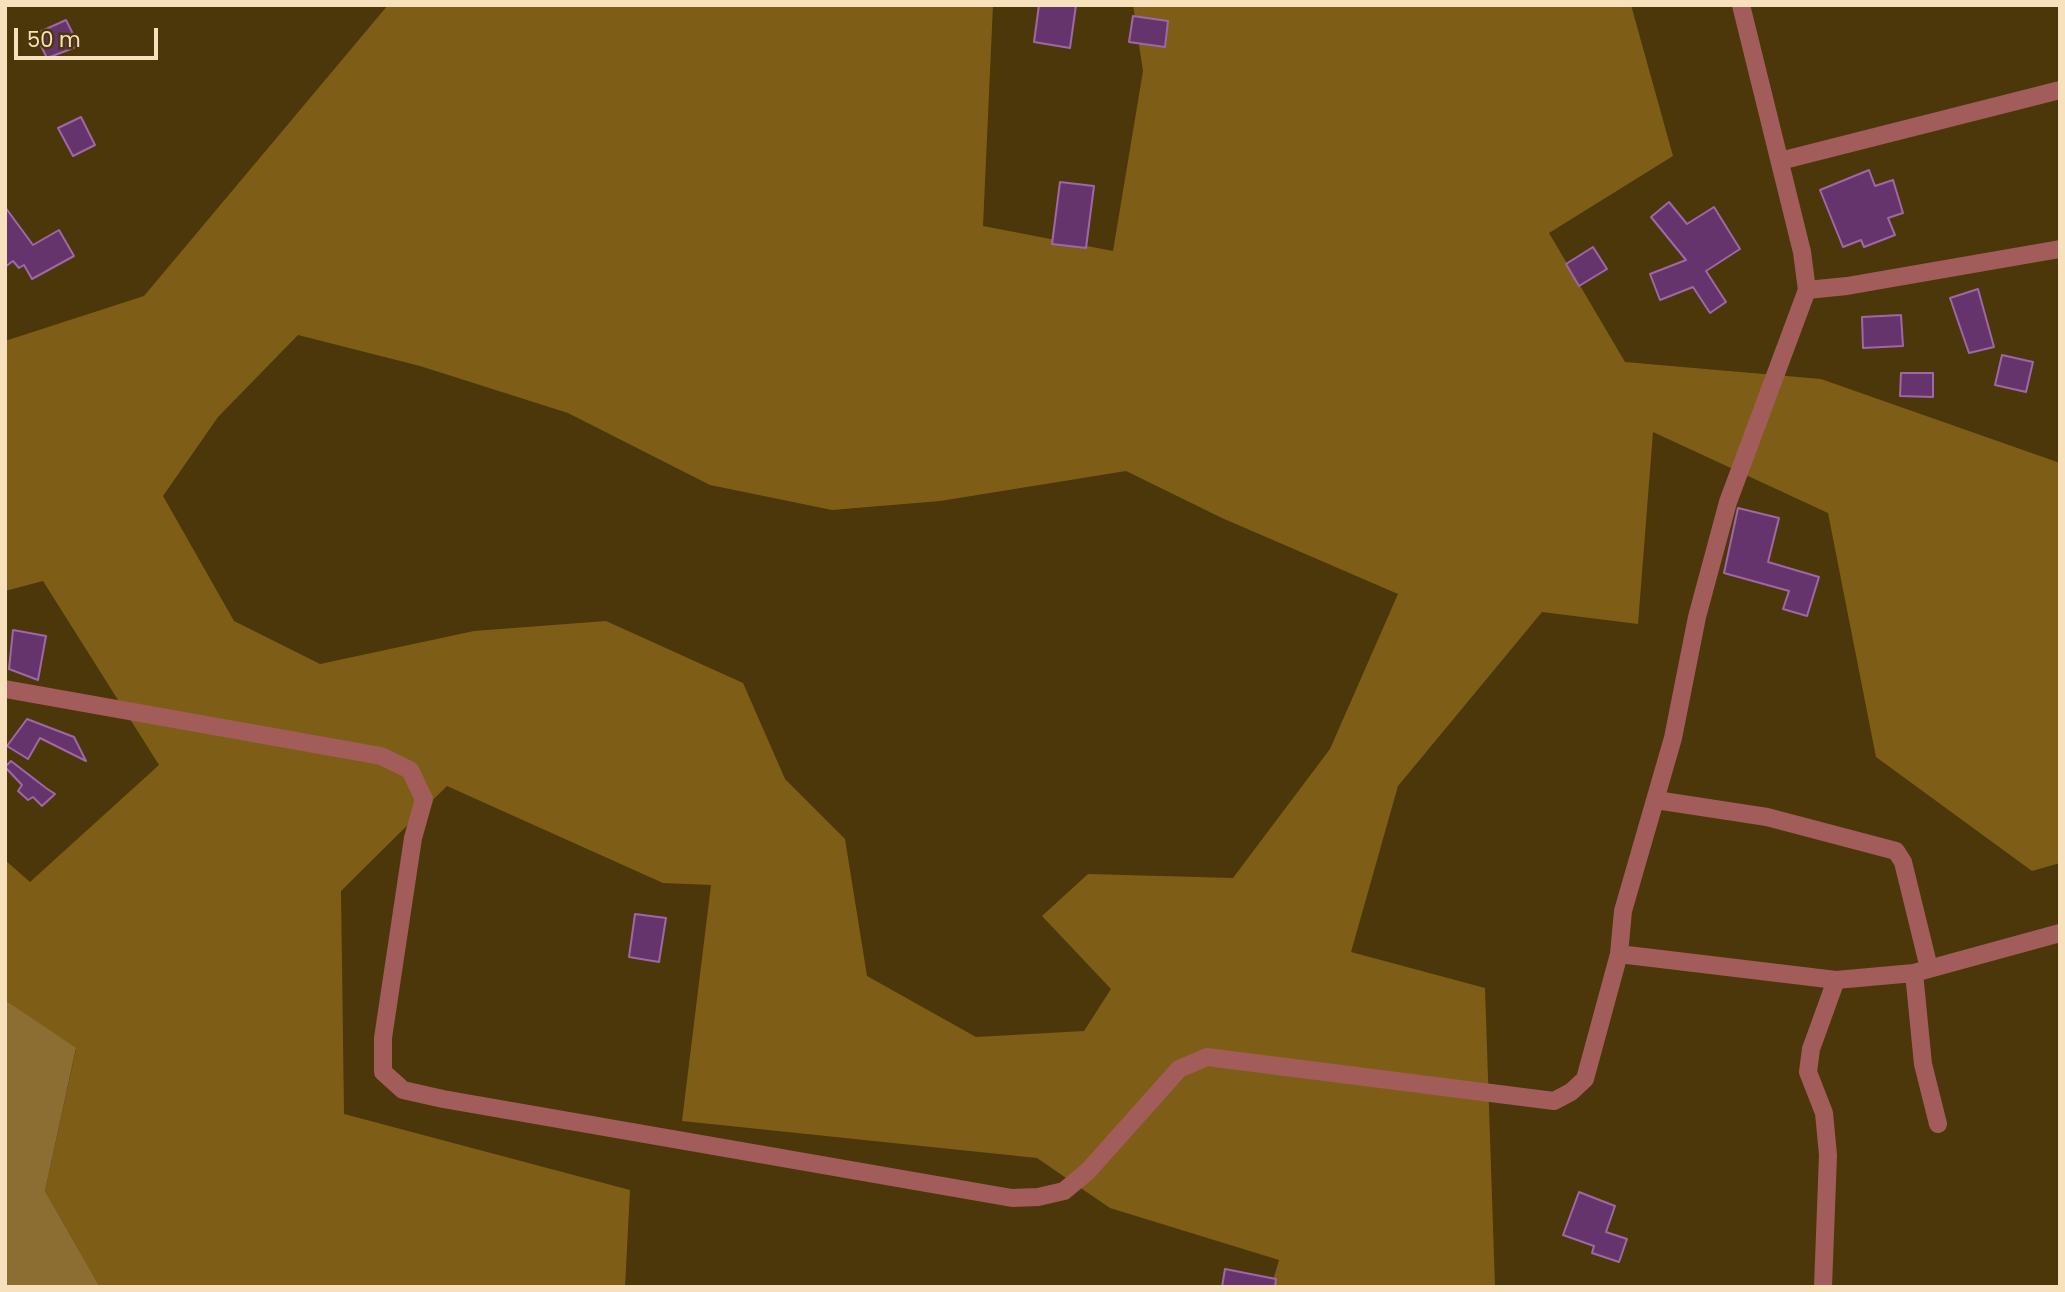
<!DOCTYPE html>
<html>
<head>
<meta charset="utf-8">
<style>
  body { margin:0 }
  #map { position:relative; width:2065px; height:1292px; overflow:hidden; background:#4c370b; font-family:Poppins,sans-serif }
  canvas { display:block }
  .frame { position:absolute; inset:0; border:7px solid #f6e1bc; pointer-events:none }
  .scale { position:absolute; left:14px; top:28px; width:144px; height:32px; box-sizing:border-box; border:4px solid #f6e1bc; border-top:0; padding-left:9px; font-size:21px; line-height:24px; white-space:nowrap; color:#f6e1bc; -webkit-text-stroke:5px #4c370b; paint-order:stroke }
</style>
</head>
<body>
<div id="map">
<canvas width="2065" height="1292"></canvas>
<div class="frame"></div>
<div class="scale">50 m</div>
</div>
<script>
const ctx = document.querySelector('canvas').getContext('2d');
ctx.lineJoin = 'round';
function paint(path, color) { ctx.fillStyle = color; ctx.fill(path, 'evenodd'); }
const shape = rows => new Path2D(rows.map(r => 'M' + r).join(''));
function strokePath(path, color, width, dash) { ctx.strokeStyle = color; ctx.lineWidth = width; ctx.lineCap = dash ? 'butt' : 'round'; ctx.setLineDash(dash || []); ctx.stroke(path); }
paint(shape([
  [388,5,993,5,983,226,1113,251,1143,71,1133,5,1631,5,1673,156,1549,233,1625,362,1821,379,2060,463,2060,863,2032,871,1876,757,1828,513,1653,432,1638,624,1542,612,1398,786,1351,952,1485,988,1495,1287,1271,1287,1279,1260,1110,1208,1037,1158,682,1121,711,885,663,883,447,786,341,891,344,1114,630,1190,625,1287,100,1287,45,1191,76,1049,5,1000,5,860,30,882,159,765,43,581,5,591,5,341,144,296],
  [298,335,420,366,568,413,710,485,832,510,940,501,1126,471,1222,518,1398,594,1330,749,1233,878,1088,874,1042,916,1111,989,1084,1031,976,1037,867,976,845,839,785,779,743,683,606,621,474,631,320,664,234,621,163,496,218,417]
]), '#7e5e16');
paint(shape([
  [5,1000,76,1048,45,1191,100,1287,5,1287]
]), '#8c6e32');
const building = shape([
  [1039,5,1076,5,1070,48,1034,42,1039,5],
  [1133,16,1168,21,1165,47,1129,42,1133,16],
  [66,20,79,46,47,58,35,34,66,20],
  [81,117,95,145,73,156,58,128,81,117],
  [1869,170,1875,186,1893,180,1903,213,1888,218,1895,235,1864,247,1861,240,1843,247,1820,190,1869,170],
  [1060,182,1094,186,1086,248,1052,244,1060,182],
  [1669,202,1687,224,1714,207,1740,249,1706,271,1726,302,1710,313,1693,287,1660,300,1650,274,1686,260,1651,217,1669,202],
  [5,207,33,245,59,230,74,256,32,279,24,265,19,268,13,261,5,267,5,207],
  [1593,247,1607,269,1579,286,1566,264,1593,247],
  [1978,289,1994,347,1969,353,1950,298,1978,289],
  [1901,315,1903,346,1863,348,1862,317,1901,315],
  [2002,355,2033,362,2026,392,1995,385,2002,355],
  [1901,373,1933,373,1933,397,1900,396,1901,373],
  [1738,508,1779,518,1768,562,1819,577,1807,616,1783,609,1789,591,1724,573,1738,508],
  [13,630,46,636,38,680,9,669,13,630],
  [27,719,74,737,86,761,40,738,28,759,7,746,27,719],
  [11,761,46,788,55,794,42,806,33,797,28,800,18,791,22,785,5,767,11,761],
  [635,914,666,918,659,962,629,957,635,914],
  [1579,1192,1615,1206,1606,1232,1627,1239,1619,1262,1592,1253,1594,1246,1563,1235,1579,1192],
  [1225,1269,1276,1279,1275,1287,1222,1287,1225,1269]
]);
paint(building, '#66346d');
strokePath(building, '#9d68a4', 2);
strokePath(shape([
  [1780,161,2060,90],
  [1807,290,1847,286,2060,249],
  [5,689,381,756,410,770,424,799,413,838,383,1038,383,1072,403,1090,443,1099,1012,1198,1038,1197,1064,1191,1088,1171,1179,1069,1207,1057,1554,1101,1571,1092,1585,1079,1619,954,1623,911,1673,738,1697,617,1728,502,1807,290,1802,252,1741,5],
  [1656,800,1767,817,1896,851,1903,862,1929,968],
  [1619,954,1836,980,1914,973,2060,933],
  [1914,973,1923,1064,1938,1124],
  [1823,1287,1828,1155,1824,1113,1808,1072,1811,1049,1836,980]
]), '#a25c5a', 18);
</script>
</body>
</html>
